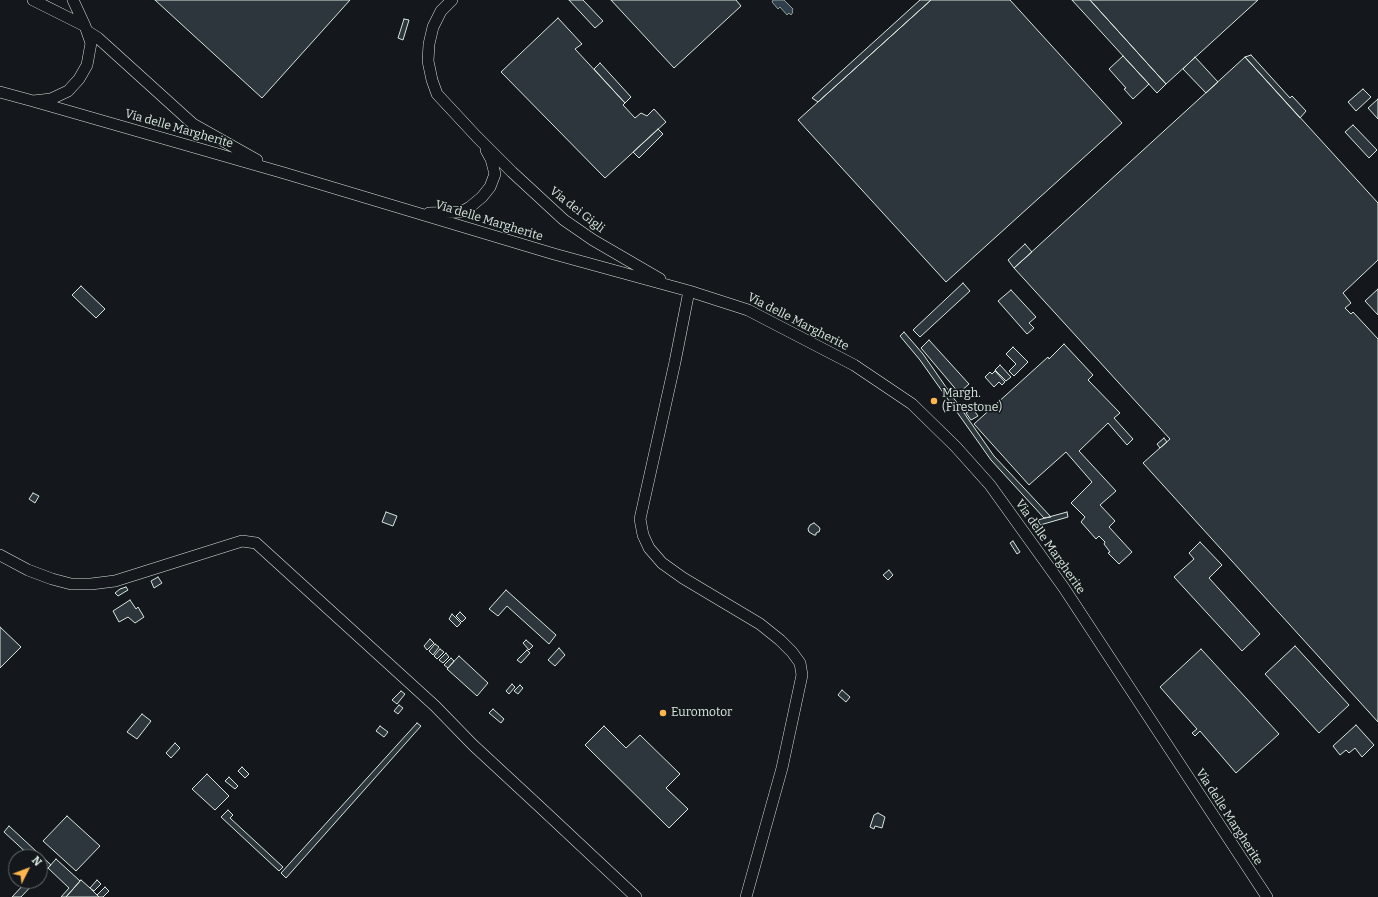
<!DOCTYPE html>
<html>
<head>
<meta charset="utf-8">
<style>
  body { margin:0 }
  #map { position:relative; width:1378px; height:897px; overflow:hidden; background:#14181c; font-family:Bitter,serif }
  canvas { display:block }
  .north { position:absolute; left:8px; top:849px; width:40px; height:40px; box-sizing:border-box; background:#14181c; border:1px solid #626a69; border-radius:50%; rotate:48deg; font-size:11px; font-weight:700; line-height:16px; text-align:center; color:#d8e6dc }
  .north::after { content:''; display:block; margin:auto; width:14px; height:18px; background:#ffb74d; clip-path:polygon(50% 0,100% 100%,50% 72%,0 100%) }
</style>
</head>
<body>
<div id="map">
<canvas width="1378" height="897"></canvas>
<div class="north">N</div>
</div>
<script>
const ctx = document.querySelector('canvas').getContext('2d');
ctx.lineJoin = 'round';
function paint(path, color) { ctx.fillStyle = color; ctx.fill(path, 'evenodd'); }
const shape = rows => new Path2D(rows.map(r => 'M' + r).join(''));
function strokePath(path, color, width, dash) { ctx.strokeStyle = color; ctx.lineWidth = width; ctx.lineCap = dash ? 'butt' : 'round'; ctx.setLineDash(dash || []); ctx.stroke(path); }
function drawText(font, color, halo, rows, align = 'center') {
  ctx.font = font + ' Bitter,serif'; ctx.lineWidth = 3; ctx.setLineDash([]); ctx.textBaseline = 'middle'; ctx.strokeStyle = halo; ctx.fillStyle = color; for (const [text, x, y, turn = 0] of rows) {
    ctx.save(); ctx.translate(x, y); ctx.rotate((+turn || 0) * Math.PI / 180); ctx.textAlign = isNaN(turn) ? turn : align; if (halo) ctx.strokeText(text, 0, 0); ctx.fillText(text, 0, 0); ctx.restore();
  }
}
const water = shape([
  [773,0,784,0,793,9,792,11,793,12,791,15,789,13,787,15,780,7,778,9,772,2,773,0]
]);
paint(water, '#2f3f4d');
strokePath(water, '#939e99', 1);
const building = shape([
  [155,0,350,0,262,98,155,0],
  [569,0,583,0,603,21,595,28,569,0],
  [611,0,736,0,741,6,674,68,611,0],
  [920,0,931,0,818,102,812,98,920,0],
  [931,0,1010,0,1122,123,946,282,798,120,931,0],
  [1072,0,1090,0,1166,84,1157,93,1072,0],
  [1090,0,1258,0,1166,84,1090,0],
  [558,18,582,44,575,49,625,103,623,105,635,118,641,113,647,116,654,109,666,122,605,178,501,72,558,18],
  [404,19,409,20,403,40,398,38,404,19],
  [1251,55,1290,98,1292,96,1306,111,1300,118,1245,57,1251,55],
  [1123,56,1149,84,1133,99,1124,89,1126,88,1109,69,1123,56],
  [1195,57,1218,82,1206,93,1183,69,1195,57],
  [1245,57,1378,203,1378,260,1343,293,1351,303,1345,308,1351,314,1353,312,1378,339,1378,722,1143,463,1170,439,1014,268,1245,57],
  [600,63,631,97,625,103,594,69,600,63],
  [1363,89,1371,97,1356,111,1348,102,1363,89],
  [1378,99,1378,119,1368,108,1378,99],
  [1353,125,1377,150,1369,158,1345,132,1353,125],
  [658,129,663,134,639,158,633,152,658,129],
  [1025,244,1032,252,1014,268,1008,260,1025,244],
  [963,283,970,291,920,337,913,330,963,283],
  [81,286,105,309,96,318,72,295,81,286],
  [1378,289,1378,315,1365,301,1378,289],
  [1011,290,1036,317,1029,323,1034,328,1027,334,998,301,1011,290],
  [904,332,923,354,994,456,1051,517,1044,518,991,460,920,360,900,336,904,332],
  [929,340,969,384,959,393,921,348,929,340],
  [1064,344,1093,375,1088,380,1120,413,1114,418,1133,439,1127,445,1108,423,1079,451,1116,491,1100,505,1115,521,1109,527,1132,552,1119,564,1108,553,1110,552,1104,544,1105,542,1099,536,1096,539,1081,522,1085,517,1071,503,1092,482,1066,452,1029,485,974,424,1048,357,1049,359,1064,344],
  [1013,347,1028,362,1014,376,1009,371,1016,364,1006,354,1013,347],
  [1000,365,1011,377,1006,381,995,370,1000,365],
  [995,371,1005,382,1002,385,999,382,994,387,985,377,990,372,992,374,995,371],
  [973,409,978,416,971,420,966,413,973,409],
  [1164,438,1167,442,1160,448,1157,444,1164,438],
  [33,493,39,496,35,503,29,499,33,493],
  [386,512,397,516,393,526,382,522,386,512],
  [1067,512,1068,517,1040,525,1038,520,1067,512],
  [814,523,819,527,820,529,819,532,818,532,816,533,816,535,814,535,809,532,808,529,810,525,814,523],
  [1013,541,1020,552,1017,554,1010,543,1013,541],
  [1200,542,1222,565,1209,578,1260,634,1242,651,1174,577,1194,559,1189,553,1200,542],
  [889,570,893,575,888,580,883,575,889,570],
  [158,577,162,583,154,588,151,581,158,577],
  [126,587,128,590,118,596,115,593,120,589,126,587],
  [506,590,556,635,549,644,507,606,498,616,489,609,506,590],
  [130,600,136,609,138,607,144,617,135,623,128,617,119,622,113,611,130,600],
  [460,612,466,618,462,622,456,616,460,612],
  [452,614,461,623,457,627,449,619,452,614],
  [0,627,21,647,0,668,0,627],
  [430,639,434,643,427,650,424,646,430,639],
  [526,640,533,646,529,650,523,643,526,640],
  [435,644,439,647,433,655,429,651,435,644],
  [1295,646,1349,705,1319,733,1265,674,1295,646],
  [559,648,565,655,555,666,548,660,559,648],
  [440,649,444,652,437,659,434,656,440,649],
  [1201,649,1279,734,1236,773,1200,731,1195,736,1192,733,1197,729,1160,687,1201,649],
  [527,650,530,653,521,663,517,660,527,650],
  [446,653,449,657,443,663,439,660,446,653],
  [459,656,488,683,477,696,447,669,459,656],
  [451,658,454,661,448,668,444,665,451,658],
  [512,684,515,687,509,694,506,691,512,684],
  [520,685,523,688,518,694,514,691,520,685],
  [842,690,850,697,846,702,838,695,842,690],
  [401,691,405,694,397,704,392,700,401,691],
  [399,705,403,708,398,714,394,711,399,705],
  [493,709,504,719,501,723,489,713,493,709],
  [142,714,151,721,137,739,127,732,142,714],
  [417,723,421,726,286,878,281,873,417,723],
  [1356,725,1374,745,1362,757,1355,748,1349,753,1346,750,1340,755,1333,746,1356,725],
  [380,726,388,732,384,737,376,731,380,726],
  [604,726,626,748,640,735,680,774,666,788,688,809,669,828,585,745,604,726],
  [175,743,180,748,171,758,166,753,175,743],
  [242,767,249,774,245,778,238,771,242,767],
  [207,774,229,796,215,810,192,789,207,774],
  [229,777,238,786,235,789,225,781,229,777],
  [228,810,233,815,230,818,283,867,279,871,221,817,228,810],
  [878,813,885,817,882,828,875,826,874,829,870,827,874,815,878,813],
  [67,816,100,846,76,871,43,841,67,816],
  [9,826,51,865,40,876,40,857,31,857,4,832,9,826],
  [56,859,80,881,66,897,61,897,69,888,48,868,56,859],
  [81,880,90,888,99,897,66,897,81,880],
  [97,880,101,884,94,891,90,888,97,880],
  [27,881,36,881,21,897,12,897,27,881],
  [105,887,109,891,103,897,99,897,97,895,105,887]
]);
paint(building, '#2c363c');
strokePath(building, '#d8e6dc', 1);
const minor = shape([
  [33,0,85,26],
  [452,0,441,11,433,27,429,44,428,61,432,80,437,94,477,137,512,172,564,220,593,240,660,279],
  [87,31,98,38,193,124,257,160],
  [0,92,33,101,51,99,68,91,79,79,87,65,91,43,85,26,73,0],
  [33,101,284,173,554,254,689,291,748,310,854,365,912,404,956,447,990,485,1064,588,1267,897],
  [429,213,461,212,470,207,482,197,490,187,495,174,491,159,486,150],
  [689,291,675,362,640,519,643,535,649,548,662,563,683,578,760,624,780,640,792,652,800,663,802,675,782,768,746,897],
  [0,555,28,570,52,579,71,584,91,584,115,581,242,541,256,543,435,706,473,745,541,808,636,897]
]);
strokePath(minor, '#d8e6dc', 12);
strokePath(minor, '#14181c', 11);
for (const [x, y, r, color] of [
  [934,401,4,"#ffb74d"],
  [663,713,4,"#ffb74d"]
]) { const dot = new Path2D(); dot.arc(x, y, r, 0, 2 * Math.PI); ctx.fillStyle = color; ctx.fill(dot); strokePath(dot, '#14181c', 1.5); }
drawText('12px', '#d8e6dc', '#14181c', [
  ["Via delle Margherite",179,129,16],
  ["Via dei Gigli",577,210,38],
  ["Via delle Margherite",489,221,17],
  ["Via delle Margherite",798,322,27],
  ["Via delle Margherite",1050,547,55],
  ["Via delle Margherite",1229,817,57]
]);
drawText('12px', '#d8e6dc', '#14181c', [
  ["Margh.",942,394],
  ["(Firestone)",942,408],
  ["Euromotor",671,713]
], 'left');
</script>
</body>
</html>
